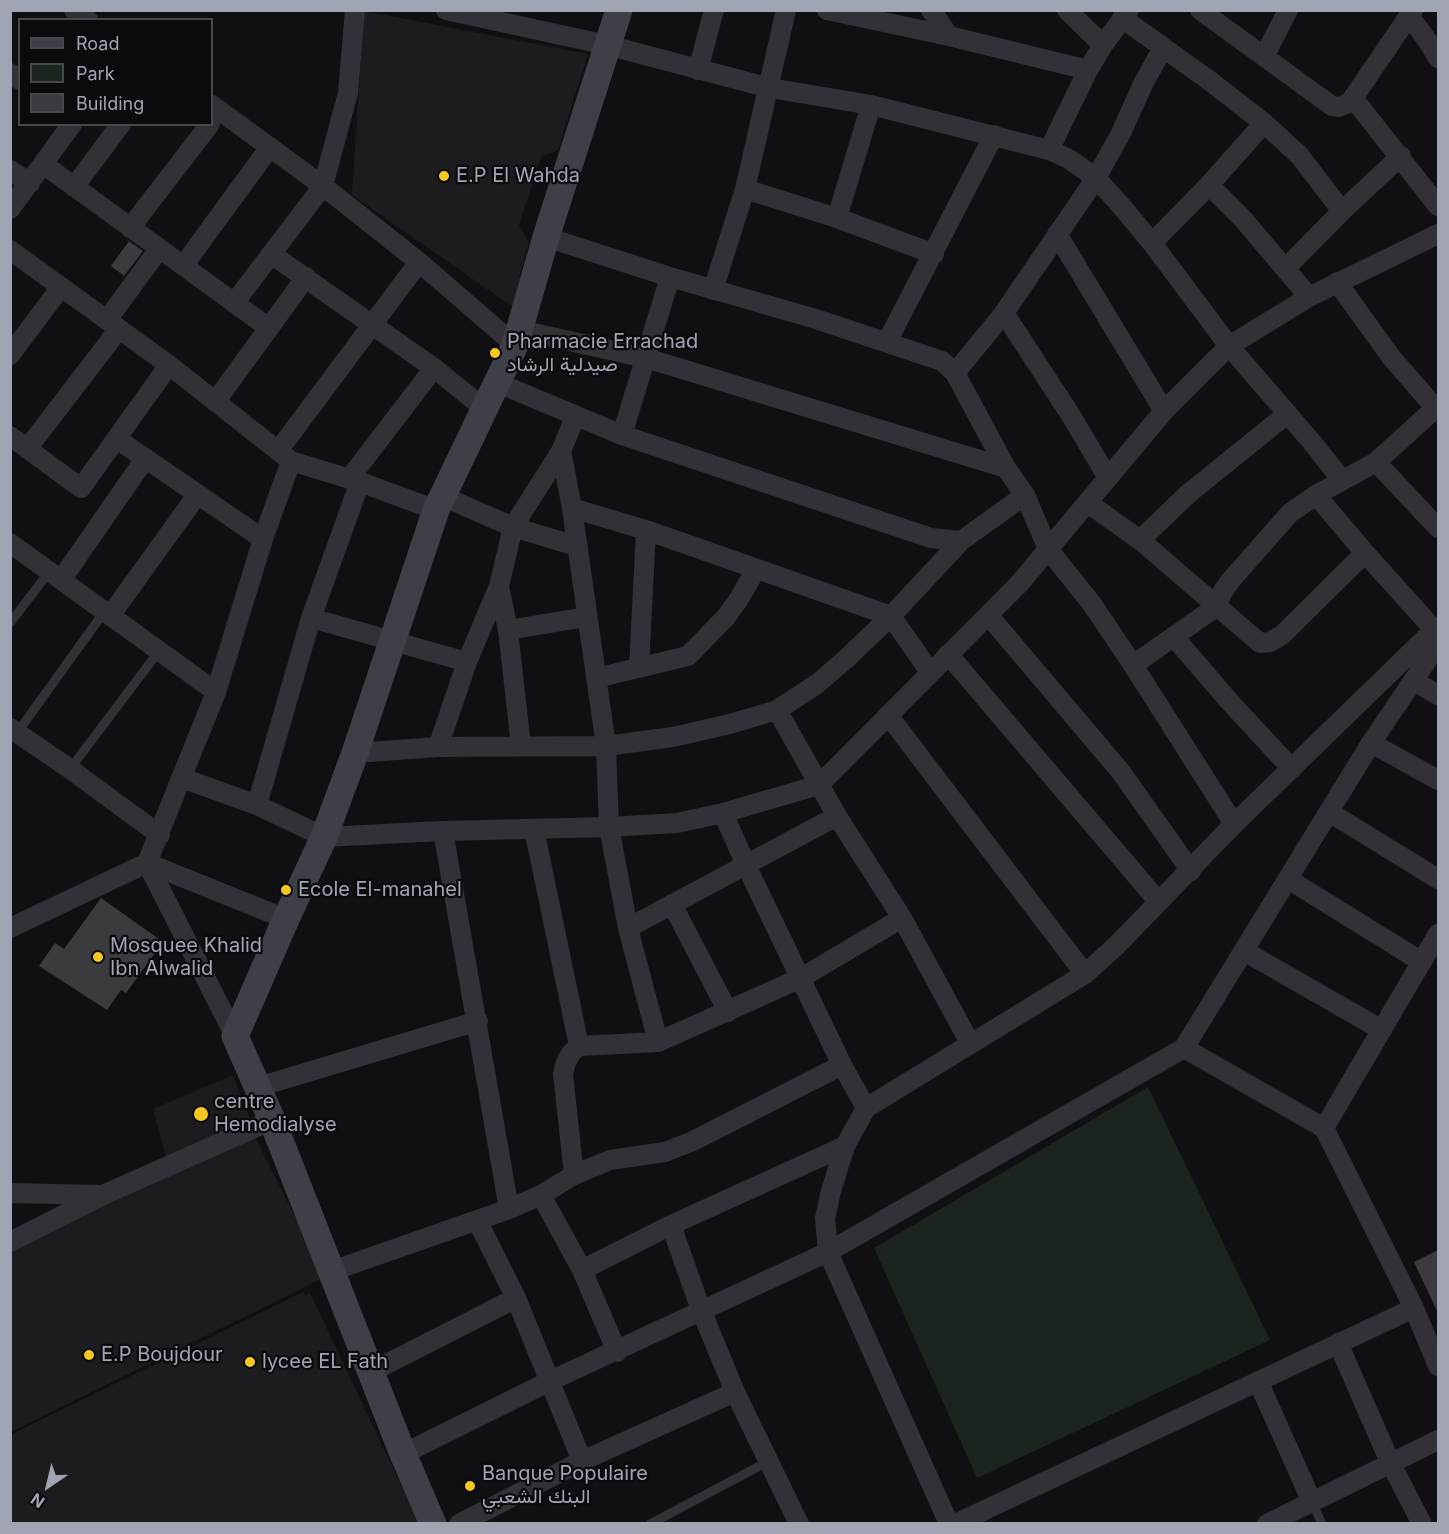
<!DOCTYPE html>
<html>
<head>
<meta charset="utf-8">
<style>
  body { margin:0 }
  #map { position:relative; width:1449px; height:1534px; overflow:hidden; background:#101012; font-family:Inter,sans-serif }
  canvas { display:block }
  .frame { position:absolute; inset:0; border:12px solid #a1a4b3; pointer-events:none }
  .legend { position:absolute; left:18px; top:18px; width:195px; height:108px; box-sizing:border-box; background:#0b0b0d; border:2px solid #47484f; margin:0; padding:8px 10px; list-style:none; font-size:18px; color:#a1a4b3 }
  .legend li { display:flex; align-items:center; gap:12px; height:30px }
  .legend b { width:30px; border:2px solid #47484f }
  .north { position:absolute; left:18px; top:1456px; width:60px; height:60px; -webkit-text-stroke:4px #0b0b0d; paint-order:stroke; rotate:215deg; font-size:16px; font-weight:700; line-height:24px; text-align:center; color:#a1a4b3 }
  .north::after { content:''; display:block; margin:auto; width:21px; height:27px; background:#a1a4b3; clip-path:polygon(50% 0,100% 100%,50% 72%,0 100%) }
</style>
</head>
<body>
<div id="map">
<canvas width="1449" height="1534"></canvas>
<div class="frame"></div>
<ul class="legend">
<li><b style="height:8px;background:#3f4047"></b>Road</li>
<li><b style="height:16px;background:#1c241e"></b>Park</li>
<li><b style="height:16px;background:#3a3a3f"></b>Building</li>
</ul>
<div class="north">N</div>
</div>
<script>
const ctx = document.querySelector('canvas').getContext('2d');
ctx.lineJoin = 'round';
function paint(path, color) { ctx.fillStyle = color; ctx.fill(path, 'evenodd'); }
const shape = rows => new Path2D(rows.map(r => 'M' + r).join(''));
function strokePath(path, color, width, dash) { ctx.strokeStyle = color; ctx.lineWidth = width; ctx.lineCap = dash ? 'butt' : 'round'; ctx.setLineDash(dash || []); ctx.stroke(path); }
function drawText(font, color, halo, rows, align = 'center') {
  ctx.font = font + ' Inter,Vazirmatn,sans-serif'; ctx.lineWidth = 4.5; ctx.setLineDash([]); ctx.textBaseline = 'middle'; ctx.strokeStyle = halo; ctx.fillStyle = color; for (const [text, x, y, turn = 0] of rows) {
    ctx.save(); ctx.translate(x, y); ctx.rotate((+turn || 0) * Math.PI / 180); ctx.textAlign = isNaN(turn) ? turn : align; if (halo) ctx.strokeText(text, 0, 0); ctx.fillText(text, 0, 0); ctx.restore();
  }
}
paint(shape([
  [364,11,588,54,558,150,541,157,519,225,529,243,519,277,527,280,520,312,352,195],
  [233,1075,250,1119,166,1157,153,1109],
  [252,1131,325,1277,11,1432,11,1250],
  [303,1292,305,1296,310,1293,419,1523,11,1523,10,1435]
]), '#1c1c1f');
paint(shape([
  [1148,1087,1270,1340,977,1478,874,1248]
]), '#1c241e');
paint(shape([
  [129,241,143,251,124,276,111,266],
  [101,898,159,939,154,946,158,949,126,993,121,990,107,1010,39,966,55,943,64,949],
  [1438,1250,1438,1313,1414,1262]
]), '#3a3a3f');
strokePath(shape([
  [10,623,49,572],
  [17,733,104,612],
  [70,769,159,651],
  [1312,1502,1322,1524],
  [650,1524,769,1461]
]), '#313137', 9);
strokePath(shape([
  [74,10,88,20],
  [446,10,607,45,770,88,871,105,1049,150,1069,159,1096,178,1123,208,1152,243,1229,346,1311,441,1342,480],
  [827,10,949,36,1088,70],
  [931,10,949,36],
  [1067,10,1103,45],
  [1200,10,1332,106,1339,107,1349,103,1353,98,1413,10],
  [1409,16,1427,40,1438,58],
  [1122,18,1210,81,1264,123,1299,155,1342,211],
  [1264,57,1288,10],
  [698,70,714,10],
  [10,73,20,80],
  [1353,98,1438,206],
  [212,105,323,186,419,262,515,345],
  [1049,150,1088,70,1103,45,1129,10],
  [43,164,269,328],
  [10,170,30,183],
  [1209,185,1243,219,1309,297],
  [74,187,121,124],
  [745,189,837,218,934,254],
  [10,209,72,124],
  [837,218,871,105],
  [130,228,210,124],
  [1057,234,1164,411],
  [546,237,670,277,816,319,942,361,955,373,1006,468,1025,495,1048,549,1092,604,1133,665,1234,824],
  [1152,243,1209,185,1264,123],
  [10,250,169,365,291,461,263,539,216,692,147,863,235,1036],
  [271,254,434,368,485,409],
  [183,266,270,147],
  [1286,268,1342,211,1401,156],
  [1337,282,1391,357,1438,411],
  [713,290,745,189,786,10],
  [234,303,323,186,348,93,355,10],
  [1004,313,1070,414,1108,478],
  [107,320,159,249],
  [520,330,646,358,1006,468],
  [887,342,994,135],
  [10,355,61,287],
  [955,373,1004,313,1096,178,1120,135,1144,82,1163,48],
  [498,383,622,435,931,538,961,541,1025,495],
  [215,402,306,277],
  [622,435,670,277],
  [10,436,81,488,169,365],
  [117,439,263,539],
  [27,449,119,329],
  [278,451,419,262],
  [291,461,360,482,436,510],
  [1376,462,1438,528],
  [349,479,434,368],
  [1316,495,1365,553,1438,634],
  [442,496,513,527,576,546],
  [1088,503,1140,540,1260,643,1270,642,1282,635,1365,553],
  [572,508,646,530,891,616,930,672],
  [1140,540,1188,494,1287,414],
  [10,543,216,692],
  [61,580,145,459],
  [499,586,508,630,521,746],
  [110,616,197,495],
  [989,616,1121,772,1191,871],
  [311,618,467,662],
  [508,630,586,617],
  [1174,637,1229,701,1292,769],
  [948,654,1158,901],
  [1133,665,1216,607,1223,591,1231,580,1290,513,1316,495,1376,462,1438,406],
  [639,668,646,530],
  [596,678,688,656,726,617,739,599,756,569],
  [1414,681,1438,695],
  [777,710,837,816,902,918,970,1043],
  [888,715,1085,974],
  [10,728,70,769,160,835],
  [1371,743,1438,780],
  [438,747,467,662,499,586,513,527,561,451,575,417],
  [355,753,438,747,606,746,673,737,730,724,777,710,817,684,846,659,891,616,961,541],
  [182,778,257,805,324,837,443,831,609,827,606,746,572,508,561,451],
  [257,805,311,618,360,482],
  [1329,812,1438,879],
  [723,813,746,865,842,1065,866,1108],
  [534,829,579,1046],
  [443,831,509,1209],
  [1288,879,1422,962],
  [672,904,728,1012],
  [10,928,147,863,286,919],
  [628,928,837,816],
  [1244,951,1382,1030],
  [658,1042,628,928,609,827,677,823,723,813,819,785,1019,584,1164,411,1229,346,1309,297,1438,234],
  [1184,1048,1324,1128,1414,1308,1438,1366],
  [258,1087,478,1021],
  [1324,1128,1438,934],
  [574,1175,563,1074,566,1062,572,1052,579,1046,658,1042,801,978,902,918],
  [10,1193,100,1195],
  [541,1195,582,1270,617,1352],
  [477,1220,516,1298,582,1461],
  [671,1225,701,1310,735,1392,799,1524],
  [10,1242,103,1195,272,1120],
  [582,1270,671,1225,845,1146],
  [332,1271,509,1209,541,1195,574,1175,610,1160,665,1152,693,1141,842,1065],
  [1338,1343,1390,1462,1422,1524],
  [371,1372,516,1298],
  [1258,1381,1312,1502],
  [403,1454,550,1381,828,1252,1184,1048,1371,743,1438,644],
  [459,1524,582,1461,735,1392],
  [949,1524,828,1252,825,1218,831,1191,845,1146,866,1108,1085,974,1117,945,1234,824,1434,630],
  [955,1524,1414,1308],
  [1267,1524,1438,1440]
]), '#313137', 20);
strokePath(shape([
  [433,1524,403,1454,272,1120,235,1036,286,919,324,837,355,753,436,510,515,345,546,237,619,10]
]), '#3f4047', 27);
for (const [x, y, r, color] of [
  [444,176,6,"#f8c621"],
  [495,353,6,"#f8c621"],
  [286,890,6,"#f8c621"],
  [98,957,6,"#f8c621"],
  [201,1114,8,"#f8c621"],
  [89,1355,6,"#f8c621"],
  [250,1362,6,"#f8c621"],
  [470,1486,6,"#f8c621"]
]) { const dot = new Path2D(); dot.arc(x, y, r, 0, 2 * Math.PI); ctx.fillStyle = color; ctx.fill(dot); strokePath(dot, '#0b0b0d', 2); }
drawText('20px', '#a1a4b3', '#0b0b0d', [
  ["E.P El Wahda",456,176],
  ["Pharmacie Errachad",507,342],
  ["صيدلية الرشاد",507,365],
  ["Ecole El-manahel",298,890],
  ["Mosquee Khalid",110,946],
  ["Ibn Alwalid",110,969],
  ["centre",214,1102],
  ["Hemodialyse",214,1125],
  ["E.P Boujdour",101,1355],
  ["lycee EL Fath",262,1362],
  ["Banque Populaire",482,1474],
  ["البنك الشعبي",482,1497]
], 'left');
</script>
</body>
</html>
